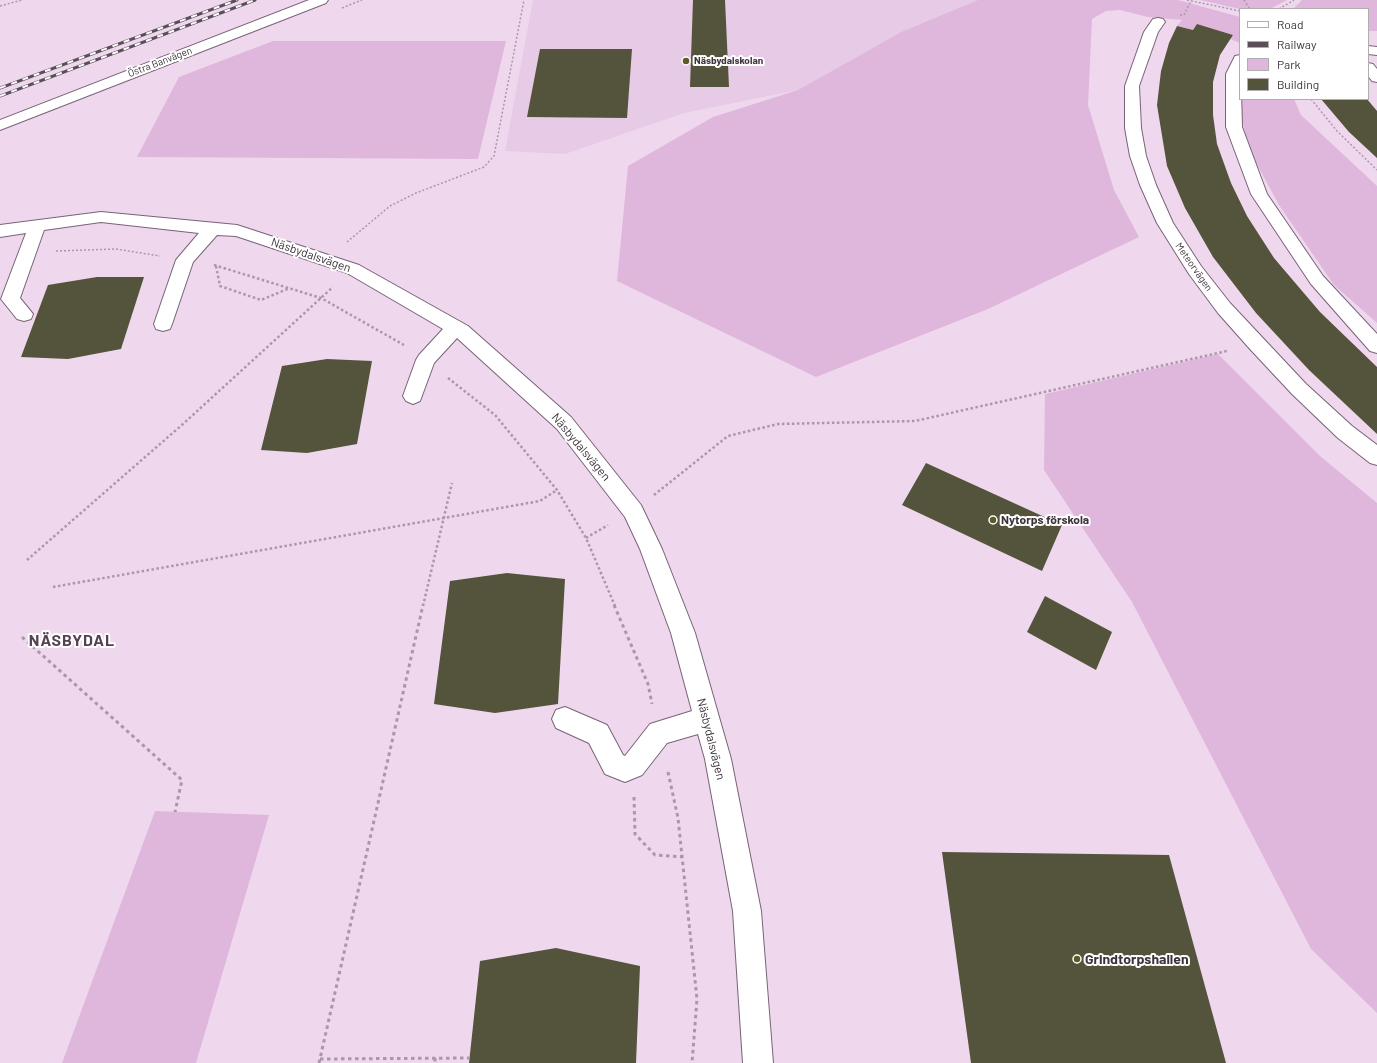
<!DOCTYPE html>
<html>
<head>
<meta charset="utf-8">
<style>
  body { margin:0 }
  #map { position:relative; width:1377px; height:1063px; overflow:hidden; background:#efd8ee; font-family:Barlow,sans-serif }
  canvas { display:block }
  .legend { position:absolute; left:1239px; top:8px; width:130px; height:92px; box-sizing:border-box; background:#fff; border:1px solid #b1adb1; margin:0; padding:5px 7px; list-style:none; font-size:12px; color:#3d333c }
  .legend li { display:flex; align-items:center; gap:8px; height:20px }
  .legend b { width:20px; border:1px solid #b1adb1 }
</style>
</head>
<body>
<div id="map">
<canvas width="1377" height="1063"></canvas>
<ul class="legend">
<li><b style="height:5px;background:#fff"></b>Road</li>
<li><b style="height:5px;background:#5a4e59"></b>Railway</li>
<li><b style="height:11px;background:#dfb6dc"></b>Park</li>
<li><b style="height:11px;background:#53543b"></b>Building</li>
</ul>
</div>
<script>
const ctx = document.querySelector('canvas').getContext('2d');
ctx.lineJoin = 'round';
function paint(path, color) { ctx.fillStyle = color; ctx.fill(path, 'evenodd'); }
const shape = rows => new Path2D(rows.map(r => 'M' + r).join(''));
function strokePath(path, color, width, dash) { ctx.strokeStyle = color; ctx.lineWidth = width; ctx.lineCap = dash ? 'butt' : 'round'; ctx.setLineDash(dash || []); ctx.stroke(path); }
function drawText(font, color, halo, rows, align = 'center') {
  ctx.font = font + ' Barlow,sans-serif'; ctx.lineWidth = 4; ctx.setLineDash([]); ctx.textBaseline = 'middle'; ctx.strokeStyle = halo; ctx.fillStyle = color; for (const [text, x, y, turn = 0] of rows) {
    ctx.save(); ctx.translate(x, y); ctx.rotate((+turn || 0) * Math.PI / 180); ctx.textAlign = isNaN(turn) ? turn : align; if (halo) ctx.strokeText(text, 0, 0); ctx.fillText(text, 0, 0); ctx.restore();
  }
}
paint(shape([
  [533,0,978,0,901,32,798,90,684,113,565,154,505,151]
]), '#e7cae5');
paint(shape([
  [978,0,1178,0,1240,17,1240,43,1230,39,1233,35,1197,24,1193,30,1177,26,1182,20,1148,17,1120,10,1106,11,1092,19,1088,105,1114,190,1139,237,988,309,816,377,617,281,628,166,713,117,798,90,901,32],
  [1200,0,1287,0,1270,9,1240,9],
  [1302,0,1377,0,1377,31,1368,31,1368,9,1293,9],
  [273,41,506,41,478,159,137,157,179,77],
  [1240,99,1294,99,1301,115,1377,186,1377,323,1334,285,1279,205,1247,146,1239,101],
  [1218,354,1320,456,1377,503,1377,1013,1311,949,1132,602,1044,470,1045,394],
  [155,811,269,815,196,1063,62,1063]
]), '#dfb6dc');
paint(shape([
  [693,0,725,0,729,87,690,87],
  [1197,24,1233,35,1220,55,1213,82,1213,115,1217,144,1231,183,1247,216,1274,258,1320,312,1377,367,1377,434,1309,370,1256,313,1213,257,1185,208,1167,166,1157,105,1161,71,1169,43,1177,26,1193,30],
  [540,49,632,49,627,118,527,117],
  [1321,99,1367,99,1377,111,1377,158,1349,132],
  [97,277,144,277,121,349,68,359,21,357,48,285],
  [327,359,372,361,357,444,307,453,261,450,282,366],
  [926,463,1062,525,1042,571,902,505],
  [507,573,565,579,558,704,495,713,434,704,450,581],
  [1045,596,1112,632,1096,670,1027,632],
  [942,852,1169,855,1226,1063,971,1063],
  [556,948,640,966,636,1063,469,1063,480,961]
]), '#53543b');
const minor = shape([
  [1158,18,1163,19,1165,22,1158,32,1139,86,1141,128,1146,156,1156,185,1173,223,1201,266,1230,303,1306,384,1352,426,1377,445,1377,465,1370,463,1338,438,1292,394,1250,349,1218,313,1189,274,1157,223,1140,185,1130,156,1125,128,1125,86,1144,32,1153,19,1158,18],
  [1368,46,1377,47,1377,55,1368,54,1368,46],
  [1240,55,1242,127,1267,194,1323,276,1377,334,1377,353,1370,351,1311,284,1251,194,1226,127,1226,74,1235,56,1240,55],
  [1368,63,1373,64,1377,69,1377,82,1372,81,1368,76,1368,63],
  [101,212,237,225,359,265,468,326,571,417,641,505,662,549,695,633,731,759,761,911,773,1063,743,1063,733,911,705,759,698,734,667,743,642,775,625,782,605,774,589,743,556,728,552,719,556,710,565,707,607,725,623,755,625,756,650,724,692,711,671,633,640,549,625,517,557,429,457,338,434,363,420,401,413,404,406,401,403,396,416,360,419,355,443,329,347,273,236,236,217,235,193,262,172,324,170,329,163,331,156,329,154,324,176,260,199,233,101,222,44,230,20,298,33,314,31,319,24,321,17,319,1,299,26,233,0,237,0,225,101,212]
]);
const tertiary = shape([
  [309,0,328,0,326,3,0,130,0,120,309,0]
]);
strokePath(minor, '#786376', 2);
strokePath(tertiary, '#786376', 2);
strokePath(shape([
  [1187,0,1240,11],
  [1244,0,1250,9],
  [0,6,22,0],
  [342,8,362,0],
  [1279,9,1294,0],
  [1180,15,1184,15,1191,1],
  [1311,99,1337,131,1377,170],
  [347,242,390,206,416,193,484,167,494,156,524,0],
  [56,251,116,249,160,256]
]), '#aa98a9', 1.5, [2, 2]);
strokePath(shape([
  [214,265,321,298,404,345],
  [216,266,220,286,261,300,290,288],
  [448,378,495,415,557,490,586,538,615,606],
  [654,495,728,436,778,424,915,421,1227,351],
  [586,538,608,525],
  [27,560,183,424,333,287],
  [53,587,540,501,557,490],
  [423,606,452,483]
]), '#aa98a9', 2.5, [2.5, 2.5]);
strokePath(shape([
  [614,605,648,684,652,704],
  [22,637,182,780,175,812],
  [668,772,678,818,697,999,692,1063],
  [634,797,635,834,655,855,683,857],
  [435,1058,435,1063],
  [320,1059,469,1058],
  [319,1063,423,605]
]), '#aa98a9', 3, [3.5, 3.5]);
paint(minor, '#fff');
paint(tertiary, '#fff');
const rail = shape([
  [0,88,237,0],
  [0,96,255,0]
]);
strokePath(rail, '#5a4e59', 3);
strokePath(rail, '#fff', 2, [6]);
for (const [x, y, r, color] of [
  [686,61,4,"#5b5b28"],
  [993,520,4,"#5b5b28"],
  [1077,959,4,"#5b5b28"]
]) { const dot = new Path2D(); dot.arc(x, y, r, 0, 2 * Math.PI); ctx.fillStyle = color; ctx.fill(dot); strokePath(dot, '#fff', 1.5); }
drawText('bold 10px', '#3d333c', '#fff', [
  ["Näsbydalskolan",694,61]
], 'left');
drawText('10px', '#3d333c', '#fff', [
  ["Östra Banvägen",160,62,-21],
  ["Meteorvägen",1194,267,55]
]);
drawText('12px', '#3d333c', '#fff', [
  ["Näsbydalsvägen",311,255,19],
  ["Näsbydalsvägen",581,447,50],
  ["Näsbydalsvägen",711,739,76]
]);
drawText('bold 12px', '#3d333c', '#fff', [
  ["Nytorps förskola",1001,520]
], 'left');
drawText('bold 14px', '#3d333c', '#fff', [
  ["Grindtorpshallen",1085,959]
], 'left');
ctx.letterSpacing = '1px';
drawText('bold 16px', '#544153', '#fff', [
  ["NÄSBYDAL",72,641]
]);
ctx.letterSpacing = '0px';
</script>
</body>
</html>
